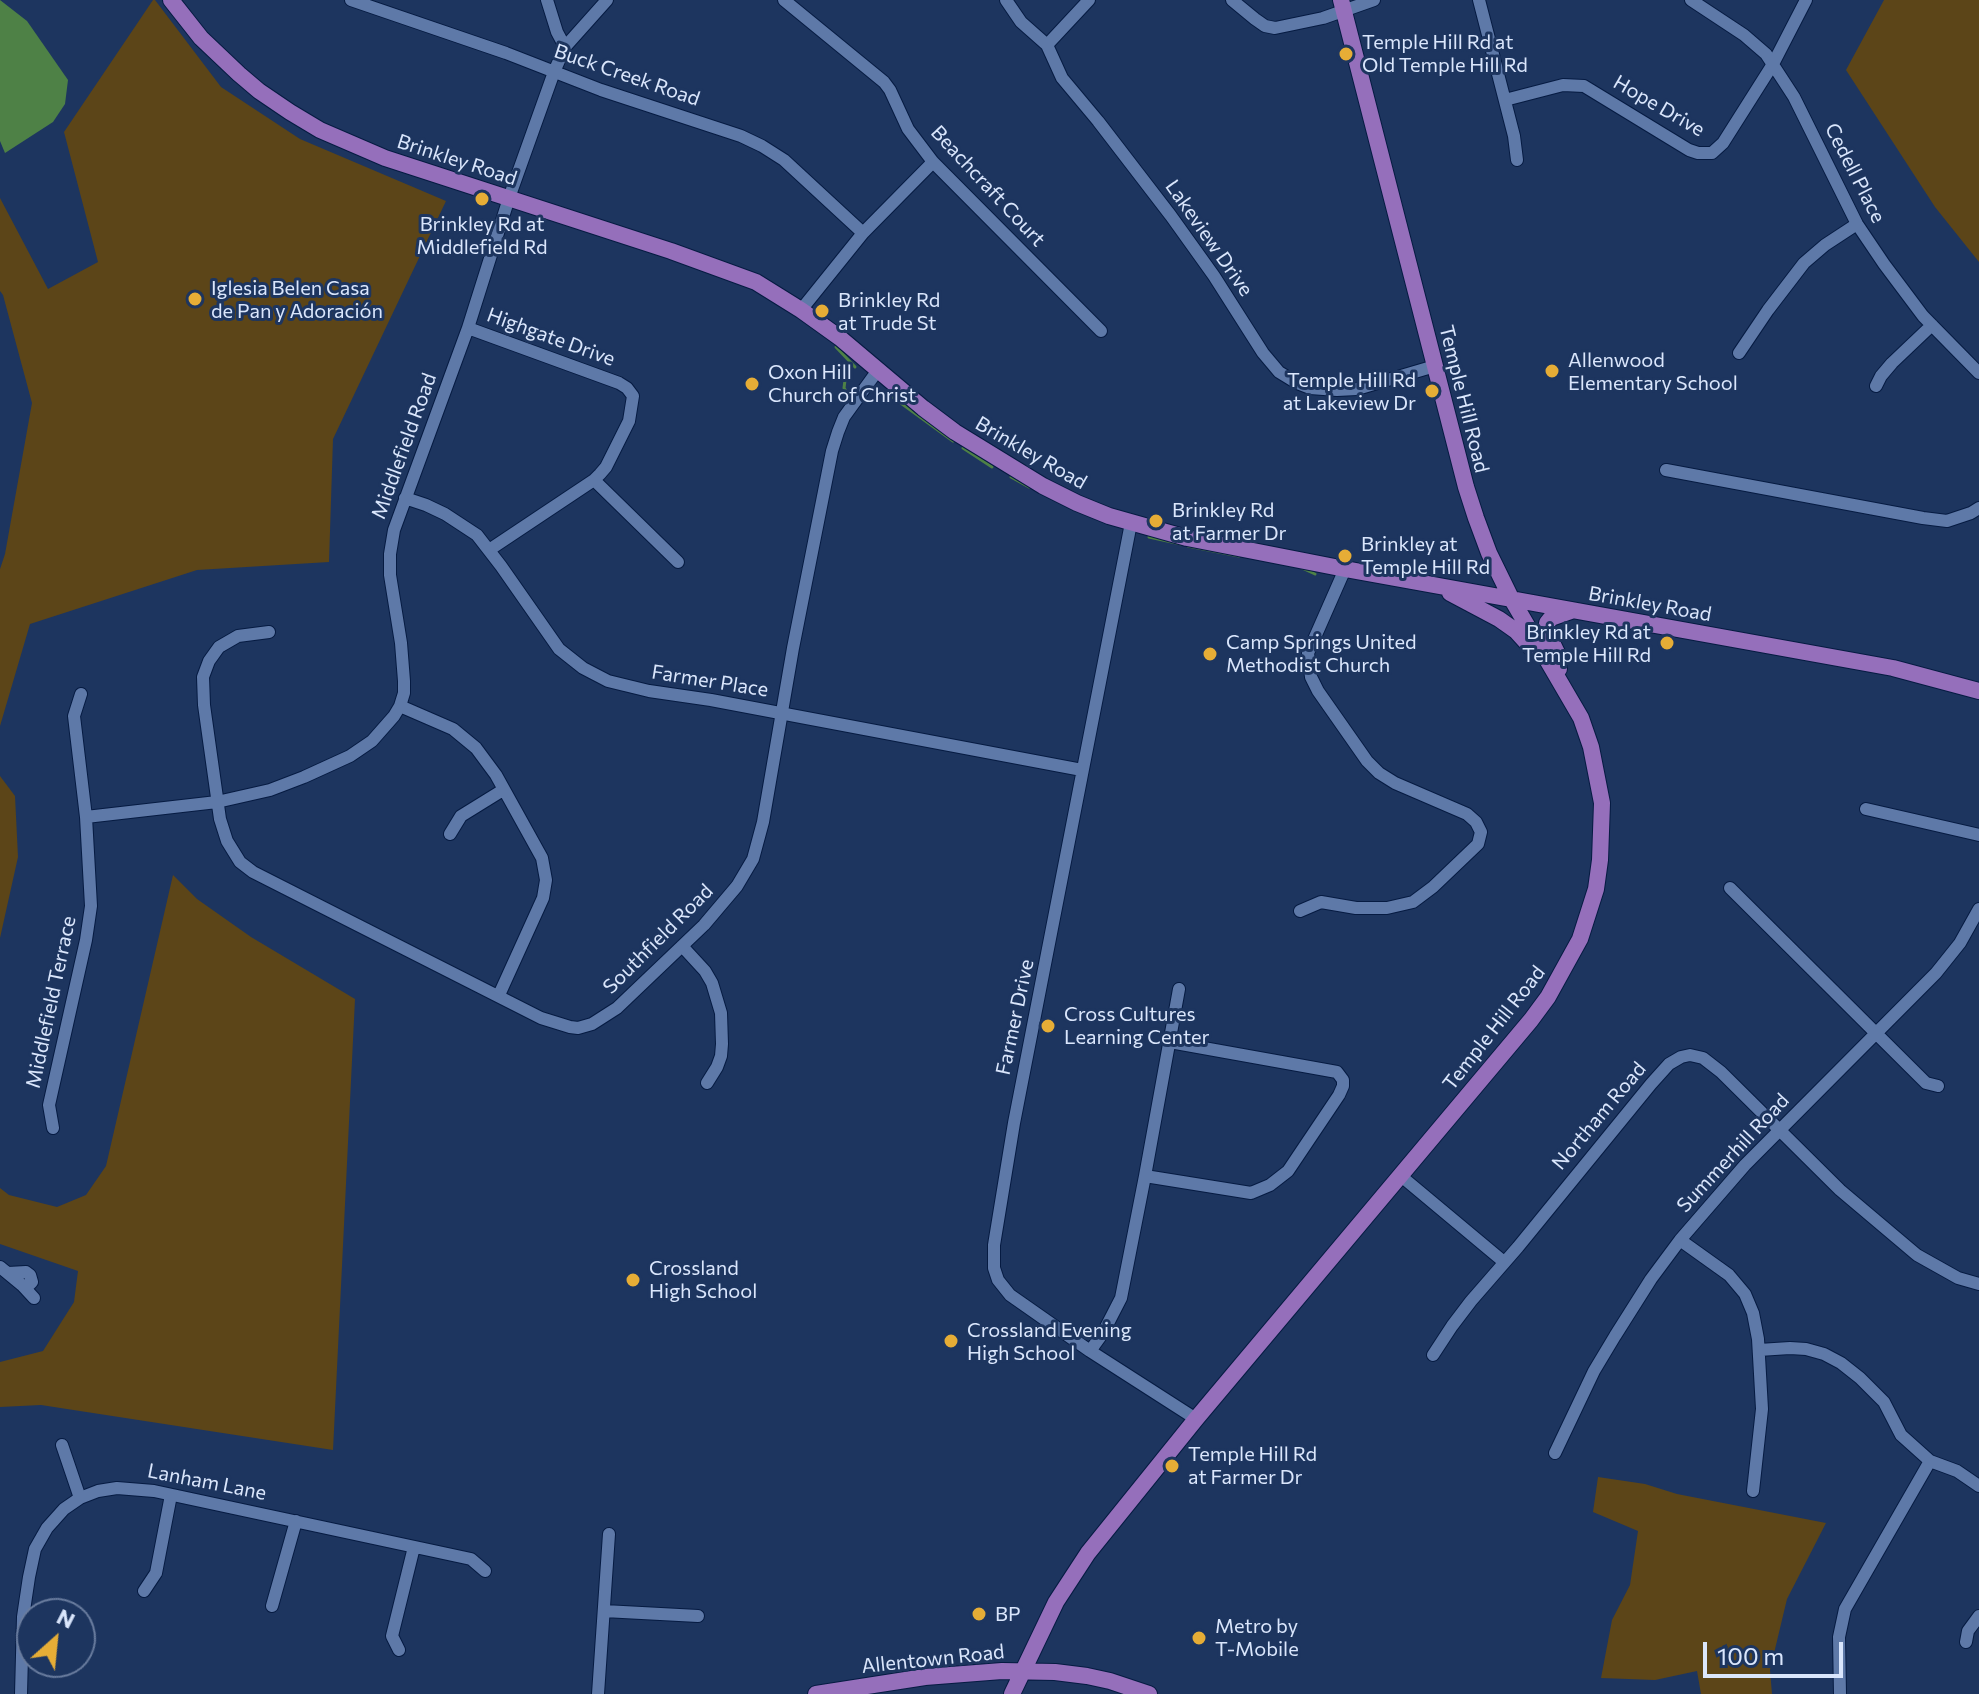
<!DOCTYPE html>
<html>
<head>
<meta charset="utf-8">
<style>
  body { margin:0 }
  #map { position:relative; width:1979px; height:1694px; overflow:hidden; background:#1d355f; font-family:Commissioner,sans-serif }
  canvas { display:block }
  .north { position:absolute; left:16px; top:1598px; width:80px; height:80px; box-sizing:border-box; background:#1d355f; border:2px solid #697c9e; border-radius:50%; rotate:27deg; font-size:22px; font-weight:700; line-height:32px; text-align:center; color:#dae6fc }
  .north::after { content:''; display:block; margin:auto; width:28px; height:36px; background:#e6ad36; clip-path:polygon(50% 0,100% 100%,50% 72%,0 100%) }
  .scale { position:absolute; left:1703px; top:1642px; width:140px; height:36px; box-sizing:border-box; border:4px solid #dae6fc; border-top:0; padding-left:10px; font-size:24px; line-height:28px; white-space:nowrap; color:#dae6fc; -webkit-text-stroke:6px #1d355f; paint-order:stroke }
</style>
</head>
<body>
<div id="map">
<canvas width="1979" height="1694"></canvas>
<div class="north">N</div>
<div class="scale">100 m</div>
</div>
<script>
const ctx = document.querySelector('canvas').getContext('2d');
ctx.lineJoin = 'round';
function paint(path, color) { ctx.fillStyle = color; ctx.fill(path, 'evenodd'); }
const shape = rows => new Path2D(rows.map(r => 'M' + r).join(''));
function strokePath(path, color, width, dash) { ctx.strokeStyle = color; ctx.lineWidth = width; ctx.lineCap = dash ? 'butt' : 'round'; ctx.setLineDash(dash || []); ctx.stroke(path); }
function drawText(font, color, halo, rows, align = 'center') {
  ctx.font = font + ' Commissioner,sans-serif'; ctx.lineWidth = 6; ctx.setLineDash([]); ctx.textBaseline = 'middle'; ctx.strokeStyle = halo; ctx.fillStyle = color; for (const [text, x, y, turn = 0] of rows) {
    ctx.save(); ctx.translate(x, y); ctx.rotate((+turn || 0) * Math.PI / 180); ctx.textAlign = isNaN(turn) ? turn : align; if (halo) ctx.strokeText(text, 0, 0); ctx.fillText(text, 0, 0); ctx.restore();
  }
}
paint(shape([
  [153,0,155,0,221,87,300,139,446,201,333,439,329,562,197,570,30,624,0,726,0,569,5,554,32,403,3,295,0,291,0,198,48,289,98,262,64,132],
  [1884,0,1979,0,1979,262,1935,207,1846,70],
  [0,776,15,796,18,857,0,938],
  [173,875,197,899,251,937,355,999,333,1450,41,1405,0,1407,0,1362,43,1351,74,1302,78,1271,0,1244,0,1188,9,1195,57,1207,86,1195,106,1166],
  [1598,1477,1645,1484,1677,1494,1826,1523,1787,1599,1770,1670,1772,1694,1701,1694,1697,1671,1655,1680,1601,1678,1612,1620,1630,1585,1638,1531,1593,1512]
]), '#5c4518');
paint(shape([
  [0,0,27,21,68,80,65,104,53,122,5,153,0,141]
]), '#4e8146');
strokePath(shape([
  [836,347,855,367],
  [887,393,953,441],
  [850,397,844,388,845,380,852,364],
  [963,448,992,467],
  [1011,477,1029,487],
  [1149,537,1181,544],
  [1188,546,1239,556],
  [1302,568,1315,574]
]), '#4e8146', 3);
const minor = shape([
  [351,0,506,53,601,90,741,136,762,146,784,160,863,233],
  [547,0,557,32,565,47],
  [784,0,884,82,890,90,908,129,933,162,1101,331],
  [1006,0,1021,22,1047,45,1062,78,1098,121,1171,216,1214,276,1263,353,1279,372,1297,383,1310,388,1337,390,1357,389,1435,366],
  [1232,0,1255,19,1265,26,1275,28,1323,18,1374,0],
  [1479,0,1514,136,1517,160],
  [1691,0,1744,35,1766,54,1794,97,1857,224,1884,264,1923,316,1979,373],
  [1047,45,1089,0],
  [1505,100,1563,85,1584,86,1689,150,1698,153,1712,153,1723,143,1773,64,1806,0],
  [801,310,863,233,933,162],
  [468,328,619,383,627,388,633,396,629,421,606,467,600,474,594,480,489,550],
  [1739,353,1768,310,1804,263,1825,245,1857,224],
  [1876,386,1881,376,1892,363,1932,325],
  [1666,470,1923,518,1947,521,1971,513,1979,508],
  [594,480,678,562],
  [405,498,426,505,445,514,477,535,501,566,559,649,583,668,608,681,649,691,711,700,1082,770],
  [1131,523,1014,1123,994,1245,994,1268,998,1280,1010,1295,1090,1351,1196,1419],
  [269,632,238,636,219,647,209,661,203,677,204,705,220,819,227,841,240,862,253,872,541,1018,570,1027,578,1028,592,1024,617,1008,704,925,737,886,753,859,763,822,793,648,832,451,838,432,844,417,878,370],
  [400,706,453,729,476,748,496,775,542,858,546,880,543,898,499,995],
  [1866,809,1979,835],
  [86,817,217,802,270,790,304,777,350,756,372,741,394,716,400,706,404,693,404,681,401,643,390,575,390,554,394,530,468,328,509,198,554,72,565,47,607,0],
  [450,834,461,816,503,790],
  [1730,888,1926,1083,1938,1086],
  [1300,911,1321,902,1356,908,1387,908,1413,902,1433,887,1478,844,1481,832,1476,822,1467,814,1395,783,1379,773,1367,761,1318,691,1311,677,1308,653,1345,569],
  [682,946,705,971,712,983,721,1013,722,1044,721,1056,717,1067,707,1083],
  [53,1128,49,1105,86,940,91,906,86,817,74,716,81,694],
  [1145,1176,1251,1193,1270,1185,1288,1171,1339,1095,1343,1086,1343,1080,1337,1072,1170,1042],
  [1401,1176,1504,1262],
  [1680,1240,1729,1275,1745,1294,1753,1313,1758,1339,1762,1409,1753,1491],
  [0,1267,22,1285,28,1286,32,1282,30,1275,26,1272,8,1273],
  [22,1285,34,1298],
  [1759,1350,1790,1348,1806,1349,1824,1354,1841,1363,1860,1378,1884,1402,1901,1435,1930,1461,1957,1471,1979,1486],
  [1090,1351,1103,1333,1121,1298,1145,1176,1179,989],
  [1433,1355,1452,1326,1471,1301,1518,1247,1651,1084,1669,1064,1681,1057,1690,1055,1703,1058,1721,1072,1840,1190,1917,1255,1958,1278,1979,1284],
  [62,1445,80,1498],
  [1555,1453,1594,1371,1615,1336,1651,1279,1680,1240,1745,1165,1936,973,1960,943,1979,909],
  [144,1591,156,1573,171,1495],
  [272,1606,296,1521],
  [604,1611,698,1616],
  [1966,1642,1968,1631,1979,1616],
  [399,1650,392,1636,414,1547],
  [21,1694,23,1617,29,1577,35,1549,47,1528,64,1509,80,1498,98,1491,117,1488,154,1491,471,1559,485,1571],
  [598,1694,609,1534],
  [1840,1694,1839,1637,1845,1609,1930,1461]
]);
const major = shape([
  [171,0,201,38,239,74,259,91,290,112,320,130,385,158,671,251,756,282,801,310,840,338,923,408,955,432,1043,486,1077,503,1109,516,1187,538,1345,569,1893,668,1979,691],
  [1450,593,1499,619,1516,631,1535,652],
  [1559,669,1559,657,1547,632,1547,623,1551,618,1571,611],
  [816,1694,925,1677,1002,1671,1055,1672,1087,1676,1110,1681,1149,1694],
  [1012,1694,1056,1602,1088,1553,1196,1419,1531,1020,1548,997,1580,939,1596,889,1600,860,1602,803,1591,747,1581,718,1511,598,1489,553,1476,518,1466,487,1341,0]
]);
strokePath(minor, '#061b42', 14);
strokePath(major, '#061b42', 18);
strokePath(minor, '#5e79a8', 12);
strokePath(major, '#956fbb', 16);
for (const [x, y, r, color] of [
  [1346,54,8,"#e6ad36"],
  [482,199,8,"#e6ad36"],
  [195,299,8,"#e6ad36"],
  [822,311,8,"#e6ad36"],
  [1552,371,8,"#e6ad36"],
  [752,384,8,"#e6ad36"],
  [1432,391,8,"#e6ad36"],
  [1156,521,8,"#e6ad36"],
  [1345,556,8,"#e6ad36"],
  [1667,643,8,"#e6ad36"],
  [1210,654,8,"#e6ad36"],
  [1048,1026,8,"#e6ad36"],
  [633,1280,8,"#e6ad36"],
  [951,1341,8,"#e6ad36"],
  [1172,1466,8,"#e6ad36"],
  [979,1614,8,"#e6ad36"],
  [1199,1638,8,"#e6ad36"]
]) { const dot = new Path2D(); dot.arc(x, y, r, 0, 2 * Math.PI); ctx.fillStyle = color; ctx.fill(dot); strokePath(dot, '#1d355f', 3); }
drawText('20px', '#dae6fc', '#1d355f', [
  ["Temple Hill Rd at",1362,42],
  ["Old Temple Hill Rd",1362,65],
  ["Brinkley Rd at",482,224,"center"],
  ["Middlefield Rd",482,247,"center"],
  ["Iglesia Belen Casa",211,288],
  ["de Pan y Adoración",211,311],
  ["Brinkley Rd",838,300],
  ["at Trude St",838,323],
  ["Allenwood",1568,360],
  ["Elementary School",1568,383],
  ["Oxon Hill",768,372],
  ["Church of Christ",768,395],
  ["Temple Hill Rd",1416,380,"right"],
  ["at Lakeview Dr",1416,403,"right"],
  ["Brinkley Rd",1172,510],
  ["at Farmer Dr",1172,533],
  ["Brinkley at",1361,544],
  ["Temple Hill Rd",1361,567],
  ["Brinkley Rd at",1651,632,"right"],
  ["Temple Hill Rd",1651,655,"right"],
  ["Camp Springs United",1226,642],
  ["Methodist Church",1226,665],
  ["Cross Cultures",1064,1014],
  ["Learning Center",1064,1037],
  ["Crossland",649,1268],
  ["High School",649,1291],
  ["Crossland Evening",967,1330],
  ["High School",967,1353],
  ["Temple Hill Rd",1188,1454],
  ["at Farmer Dr",1188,1477],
  ["BP",995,1614],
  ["Metro by",1215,1626],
  ["T-Mobile",1215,1649]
], 'left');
drawText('20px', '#dae6fc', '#1d355f', [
  ["Buck Creek Road",627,75,19],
  ["Hope Drive",1659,106,30],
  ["Brinkley Road",457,160,18],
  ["Cedell Place",1855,173,63],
  ["Beachcraft Court",988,186,47],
  ["Lakeview Drive",1209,238,55],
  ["Highgate Drive",551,337,20],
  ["Temple Hill Road",1464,399,76],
  ["Middlefield Road",404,446,-70],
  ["Brinkley Road",1031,453,30],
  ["Brinkley Road",1650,604,10],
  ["Farmer Place",710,681,9],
  ["Southfield Road",658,939,-45],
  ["Middlefield Terrace",51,1002,-78],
  ["Farmer Drive",1015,1017,-78],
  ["Temple Hill Road",1494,1028,-52],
  ["Northam Road",1599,1116,-50],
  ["Summerhill Road",1733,1153,-47],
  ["Lanham Lane",207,1482,11],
  ["Allentown Road",933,1659,-6]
]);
</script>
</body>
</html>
